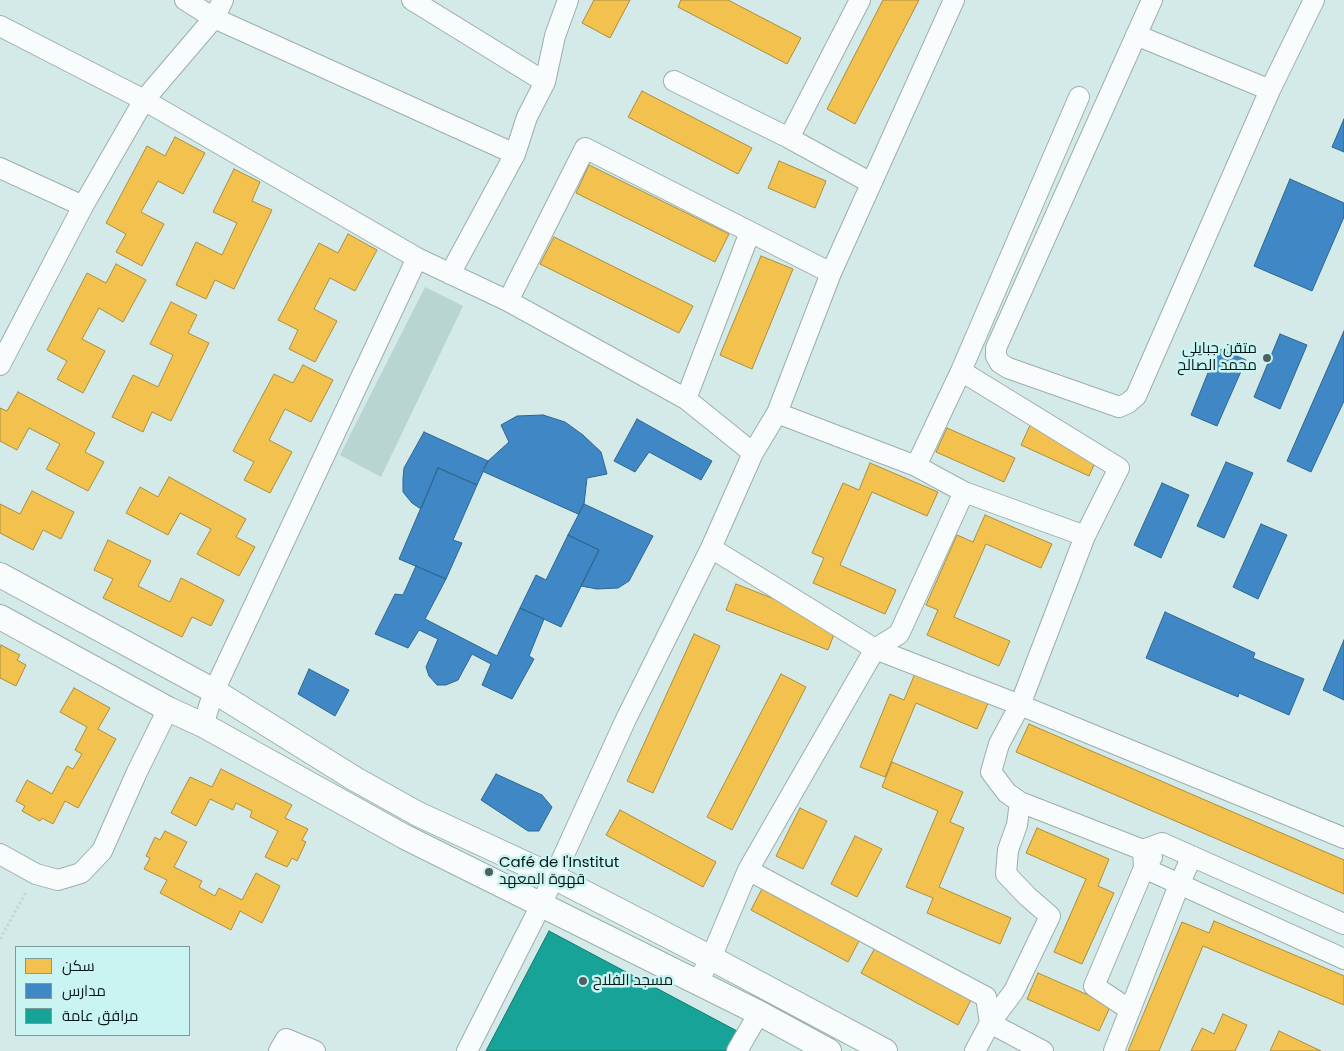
<!DOCTYPE html>
<html>
<head>
<meta charset="utf-8">
<style>
  body { margin:0 }
  #map { position:relative; width:1344px; height:1051px; overflow:hidden; background:#d3eae9; font-family:Poppins,Cairo,sans-serif }
  canvas { display:block }
  .legend { position:absolute; left:15px; top:946px; width:175px; height:90px; box-sizing:border-box; background:#c9f4f1; border:1px solid #7b9c99; margin:0; padding:6px 9px; list-style:none; font-size:15px; color:#071716 }
  .legend li { display:flex; align-items:center; gap:10px; height:25px }
  .legend b { width:25px; border:1px solid #7b9c99 }
</style>
</head>
<body>
<div id="map">
<canvas width="1344" height="1051"></canvas>
<ul class="legend">
<li><b style="height:14px;background:#f2c14e"></b>سكن</li>
<li><b style="height:14px;background:#3f88c5"></b>مدارس</li>
<li><b style="height:14px;background:#17a398"></b>مرافق عامة</li>
</ul>
</div>
<script>
const ctx = document.querySelector('canvas').getContext('2d');
ctx.lineJoin = 'round';
function paint(path, color) { ctx.fillStyle = color; ctx.fill(path, 'evenodd'); }
const shape = rows => new Path2D(rows.map(r => 'M' + r).join(''));
function strokePath(path, color, width, dash) { ctx.strokeStyle = color; ctx.lineWidth = width; ctx.lineCap = dash ? 'butt' : 'round'; ctx.setLineDash(dash || []); ctx.stroke(path); }
function drawText(font, color, halo, rows, align = 'center') {
  ctx.font = font + ' Poppins,Cairo,sans-serif'; ctx.lineWidth = 5; ctx.setLineDash([]); ctx.textBaseline = 'middle'; ctx.strokeStyle = halo; ctx.fillStyle = color; for (const [text, x, y, turn = 0] of rows) {
    ctx.save(); ctx.translate(x, y); ctx.rotate((+turn || 0) * Math.PI / 180); ctx.textAlign = isNaN(turn) ? turn : align; if (halo) ctx.strokeText(text, 0, 0); ctx.fillText(text, 0, 0); ctx.restore();
  }
}
paint(shape([
  [425,287,463,306,381,477,340,455]
]), '#b8d5d2');
const homes = shape([
  [594,0,630,0,610,38,582,23,594,0],
  [681,0,728,0,801,38,787,64,678,7,681,0],
  [883,0,919,0,855,124,827,109,883,0],
  [642,91,752,148,738,174,628,117,642,91],
  [175,137,205,153,183,194,158,181,141,212,164,224,142,266,116,252,126,234,106,223,147,146,165,156,175,137],
  [779,161,826,181,815,208,768,188,779,161],
  [589,165,729,234,715,262,576,193,589,165],
  [234,169,260,182,252,201,272,210,234,289,215,280,206,299,176,285,196,242,222,255,237,223,213,212,234,169],
  [348,234,377,250,355,291,330,278,314,309,337,321,315,362,289,349,298,330,278,320,319,243,338,253,348,234],
  [554,237,693,306,679,333,540,264,554,237],
  [761,256,793,269,752,369,720,355,761,256],
  [116,264,146,280,123,322,99,308,82,339,105,351,83,393,57,379,67,361,47,350,87,273,106,283,116,264],
  [171,302,197,315,188,333,209,343,171,421,152,412,143,432,112,417,133,375,158,387,173,355,150,344,171,302],
  [303,365,333,380,311,422,285,409,269,440,292,452,270,493,244,480,254,462,233,451,274,374,293,383,303,365],
  [18,392,95,433,85,452,104,462,88,491,46,469,60,444,29,428,17,450,0,441,0,408,7,411,18,392],
  [1032,421,1100,451,1089,476,1021,445,1032,421],
  [947,428,1015,458,1004,482,936,452,947,428],
  [870,463,938,492,927,516,872,492,840,565,896,590,885,614,813,583,824,558,812,553,843,483,859,490,870,463],
  [169,477,246,519,236,537,255,547,239,576,197,554,211,529,180,513,168,535,126,513,140,487,158,497,169,477],
  [32,491,74,512,61,539,43,530,33,550,0,533,0,504,20,514,32,491],
  [985,515,1052,544,1041,568,986,544,954,617,1010,641,999,666,927,635,938,610,926,605,957,535,973,542,985,515],
  [108,540,151,561,138,586,170,602,181,578,224,600,211,626,192,617,182,637,103,598,113,579,94,570,108,540],
  [736,584,838,624,828,650,726,610,736,584],
  [694,634,720,646,653,793,627,781,694,634],
  [1,645,20,655,17,660,26,665,16,686,0,678,0,648,1,645],
  [916,671,989,701,977,729,916,703,885,777,860,767,890,694,904,700,916,671],
  [781,674,806,687,732,830,707,817,781,674],
  [74,688,110,708,98,729,116,739,78,808,65,801,53,824,42,818,40,821,22,811,25,806,16,801,27,780,52,794,67,766,73,769,82,754,75,750,87,727,60,712,74,688],
  [1029,724,1344,860,1344,894,1016,752,1029,724],
  [892,762,963,792,950,822,964,828,939,887,1011,918,1000,944,927,913,933,898,906,887,938,811,882,787,892,762],
  [221,769,292,805,285,818,308,829,302,840,306,842,297,861,292,858,287,867,265,857,278,831,250,817,252,811,236,803,233,810,210,799,196,826,171,813,190,777,212,787,221,769],
  [800,808,827,821,803,869,776,856,800,808],
  [620,810,716,862,703,887,606,835,620,810],
  [1037,828,1109,859,1098,886,1114,893,1082,964,1054,952,1086,879,1026,853,1037,828],
  [165,831,187,842,174,867,202,881,199,887,215,896,219,888,242,900,256,873,280,886,262,923,240,911,231,930,160,893,167,880,144,869,150,858,146,856,155,837,160,840,165,831],
  [855,836,882,849,857,897,831,884,855,836],
  [764,885,861,937,848,962,751,910,764,885],
  [1214,921,1344,976,1344,1005,1203,946,1159,1051,1128,1051,1182,922,1209,933,1214,921],
  [875,948,971,1000,958,1025,861,973,875,948],
  [1038,973,1111,1005,1099,1031,1027,999,1038,973],
  [1223,1014,1247,1025,1235,1051,1191,1051,1202,1028,1214,1034,1223,1014],
  [1279,1031,1321,1051,1270,1051,1279,1031]
]);
paint(homes, '#f2c14e');
strokePath(homes, '#ac8e3d', 1);
const schools = shape([
  [1344,119,1344,152,1332,147,1344,119],
  [1290,179,1344,203,1344,217,1312,291,1254,266,1290,179],
  [1344,331,1344,401,1311,472,1287,461,1344,331],
  [1280,334,1307,345,1280,409,1254,397,1280,334],
  [1218,348,1246,360,1217,426,1191,415,1218,348],
  [543,415,565,422,583,435,601,452,607,474,587,478,584,504,578,514,482,471,488,461,509,442,501,425,517,416,543,415],
  [637,419,712,461,701,480,649,452,635,472,614,461,637,419],
  [424,432,488,461,477,485,438,468,421,509,412,503,403,492,403,479,404,468,424,432],
  [1226,462,1253,473,1224,538,1197,526,1226,462],
  [438,468,477,485,453,540,462,543,446,579,399,559,438,468],
  [1162,483,1189,495,1161,558,1134,545,1162,483],
  [584,504,653,536,629,581,618,588,597,589,581,586,599,550,568,535,584,504],
  [1261,524,1287,535,1258,599,1233,587,1261,524],
  [568,535,599,550,561,627,520,608,536,575,546,580,568,535],
  [416,566,446,579,425,619,497,656,520,608,544,619,529,656,534,659,512,699,482,685,491,664,472,654,458,680,446,685,437,685,429,676,426,667,438,639,419,630,408,648,375,634,395,594,403,595,416,566],
  [1165,612,1255,653,1253,658,1304,679,1289,715,1239,693,1238,697,1146,658,1165,612],
  [1344,640,1344,700,1323,690,1344,640],
  [309,669,349,690,335,716,298,694,309,669],
  [496,774,542,795,552,807,539,831,528,831,481,800,496,774]
]);
paint(schools, '#3f88c5');
strokePath(schools, '#2e6690', 1);
const public = shape([
  [549,931,737,1031,726,1051,486,1051,549,931]
]);
paint(public, '#17a398');
strokePath(public, '#127971', 1);
const minor = shape([
  [185,0,214,18,515,154],
  [412,0,545,82,555,36,568,0],
  [1152,0,996,348,996,356,1000,363,1008,368,1119,407,1128,403,1136,396,1270,90,1314,0],
  [0,26,144,100,417,258,508,301,686,399,753,453],
  [1136,35,1270,90],
  [674,81,789,138,871,183],
  [789,138,860,0],
  [0,168,83,206],
  [450,274,515,154,527,117,545,82],
  [508,301,585,148,831,273],
  [0,365,83,206,144,100,214,18,223,0],
  [961,371,1119,468,1085,536,1020,705,999,744,991,772,1007,793,1020,802,1143,850,1162,843,1344,924],
  [686,399,750,232],
  [777,413,916,466,964,492,1085,536],
  [916,466,961,371,1079,97],
  [711,548,875,649,1020,705,1344,838],
  [203,725,214,691,417,258],
  [1143,850,1144,868,1344,959],
  [0,854,36,874,58,880,81,873,102,851,137,772,168,709],
  [748,870,986,997,990,1023,1043,1051],
  [697,983,711,958,748,870,875,649,899,634,964,492],
  [1130,1010,1094,986,1144,868,1152,857],
  [279,1051,286,1039,315,1051],
  [467,1051,541,905,626,719,711,548,753,453,777,413,831,273,954,0],
  [737,1051,759,1013],
  [975,1051,990,1023,1014,991,1050,916,1027,896,1006,874,1008,850,1017,825,1020,802],
  [1114,1051,1179,885,1192,856]
]);
const tertiary = shape([
  [0,575,214,691,355,779,418,814,554,877,711,958,885,1051],
  [0,617,168,709,203,725,405,837,759,1013,829,1051]
]);
strokePath(minor, '#9caead', 22);
strokePath(tertiary, '#9caead', 26);
strokePath(shape([
  [0,939,26,892]
]), '#ccd4d3', 3, [2.5, 2.5]);
strokePath(minor, '#f8fcfc', 20);
strokePath(tertiary, '#f8fcfc', 24);
for (const [x, y, r, color] of [
  [1267,358,5,"#4e6160"],
  [489,872,5,"#4e6160"],
  [583,981,5,"#4e6160"]
]) { const dot = new Path2D(); dot.arc(x, y, r, 0, 2 * Math.PI); ctx.fillStyle = color; ctx.fill(dot); strokePath(dot, '#c9f4f1', 2); }
drawText('15px', '#071716', '#c9f4f1', [
  ["متقن جبايلي",1257,349,"right"],
  ["محمد الصالح",1257,366,"right"],
  ["Café de l'Institut",499,863],
  ["قهوة المعهد",499,880],
  ["مسجد الفلاح",593,981]
], 'left');
</script>
</body>
</html>
